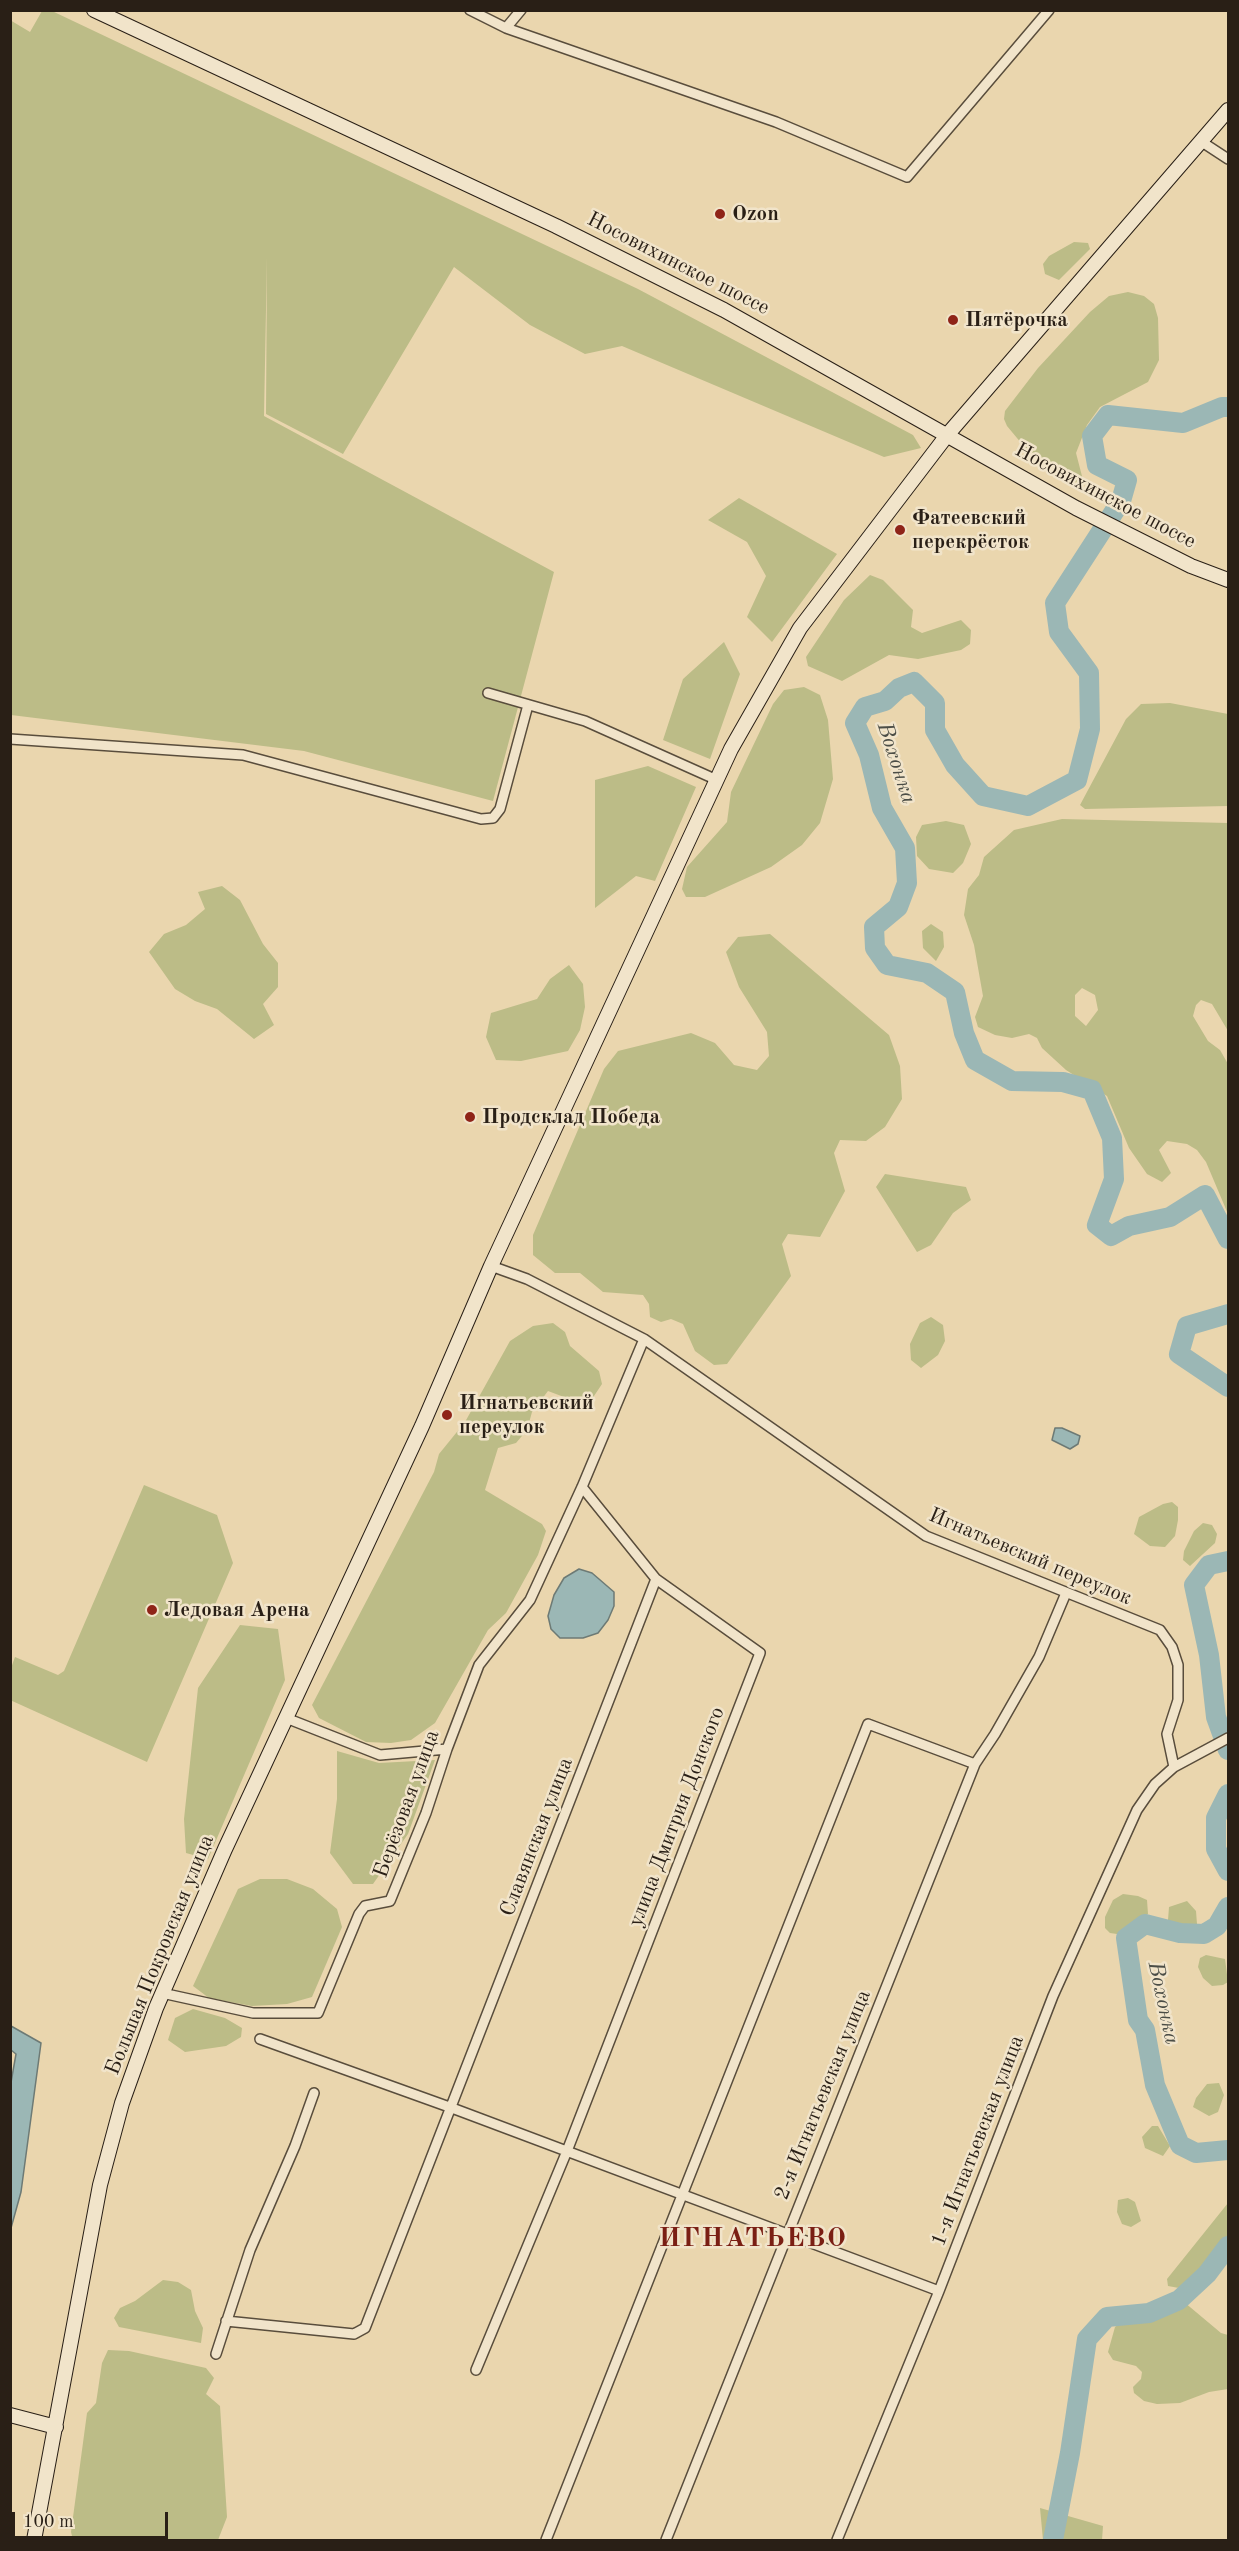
<!DOCTYPE html>
<html>
<head>
<meta charset="utf-8">
<style>
  body { margin:0 }
  #map { position:relative; width:1239px; height:2551px; overflow:hidden; background:#ead6ae; font-family:"Old Standard TT",serif }
  canvas { display:block }
  .frame { position:absolute; inset:0; border:12px solid #291f16; pointer-events:none }
  .scale { position:absolute; left:12px; top:2512px; width:156px; height:27px; box-sizing:border-box; border:3px solid #291f16; border-top:0; padding-left:8px; font-size:18px; line-height:21px; white-space:nowrap; color:#291f16; -webkit-text-stroke:4px #f1e4ca; paint-order:stroke }
</style>
</head>
<body>
<div id="map">
<canvas width="1239" height="2551"></canvas>
<div class="frame"></div>
<div class="scale">100 m</div>
</div>
<script>
const ctx = document.querySelector('canvas').getContext('2d');
ctx.lineJoin = 'round';
function paint(path, color) { ctx.fillStyle = color; ctx.fill(path, 'evenodd'); }
const shape = rows => new Path2D(rows.map(r => 'M' + r).join(''));
function strokePath(path, color, width, dash) { ctx.strokeStyle = color; ctx.lineWidth = width; ctx.lineCap = dash ? 'butt' : 'round'; ctx.setLineDash(dash || []); ctx.stroke(path); }
function drawText(font, color, halo, rows, align = 'center') {
  ctx.font = font + ' "Old Standard TT",serif'; ctx.lineWidth = 5; ctx.setLineDash([]); ctx.textBaseline = 'middle'; ctx.strokeStyle = halo; ctx.fillStyle = color; for (const [text, x, y, turn = 0] of rows) {
    ctx.save(); ctx.translate(x, y); ctx.rotate((+turn || 0) * Math.PI / 180); ctx.textAlign = isNaN(turn) ? turn : align; if (halo) ctx.strokeText(text, 0, 0); ctx.fillText(text, 0, 0); ctx.restore();
  }
}
paint(shape([
  [42,11,52,11,638,289,913,435,921,448,884,457,622,346,585,354,530,325,454,267,343,454,266,414,267,257,264,416,554,572,493,801,304,751,11,715,10,20,30,32],
  [1074,242,1088,243,1090,249,1059,280,1045,274,1043,264,1049,256],
  [1128,292,1144,296,1154,304,1158,318,1159,360,1148,382,1100,407,1087,425,1076,453,1083,480,1072,483,1037,462,1007,426,1004,419,1005,411,1038,368,1090,312,1109,296],
  [739,498,837,554,772,642,747,617,766,576,747,542,708,520],
  [870,575,883,580,913,610,911,627,922,633,961,620,971,630,970,644,961,650,918,659,889,655,842,681,808,666,806,657,844,600],
  [724,642,740,674,710,759,663,740,683,679],
  [804,687,820,695,828,720,833,779,820,823,802,845,771,867,705,897,686,897,682,889,687,867,727,822,731,792,773,704,784,690],
  [1170,703,1228,714,1228,806,1085,809,1080,805,1126,719,1141,704],
  [648,766,696,787,655,881,636,876,595,908,595,780],
  [1062,819,1228,823,1228,1031,1212,1004,1201,1000,1196,1005,1193,1016,1208,1041,1220,1050,1228,1064,1228,1214,1206,1162,1197,1150,1187,1144,1167,1141,1159,1150,1171,1173,1162,1182,1147,1174,1129,1148,1107,1096,1066,1070,1042,1048,1037,1038,1029,1034,1012,1038,995,1035,978,1027,975,1017,983,996,974,945,964,915,968,889,979,875,984,857,1014,830],
  [1082,988,1095,995,1098,1010,1086,1026,1075,1016,1075,995],
  [946,821,964,825,971,844,963,863,953,873,929,869,917,856,916,837,922,825],
  [222,886,240,900,263,944,278,963,278,987,263,1004,274,1025,254,1039,217,1009,195,1001,175,989,149,952,164,934,186,925,205,909,198,892],
  [931,924,943,932,944,947,936,961,923,948,922,931],
  [770,934,889,1035,900,1066,902,1099,885,1127,866,1141,840,1140,834,1153,845,1191,820,1237,788,1234,782,1244,791,1276,727,1364,714,1365,695,1351,683,1324,671,1319,661,1322,650,1317,649,1304,643,1295,603,1292,580,1273,555,1273,533,1255,533,1235,604,1069,618,1051,691,1033,715,1043,734,1065,757,1070,769,1056,767,1032,739,987,726,952,738,937],
  [569,965,583,984,585,1007,580,1030,568,1051,521,1061,496,1060,486,1037,491,1013,537,999,550,979],
  [885,1174,966,1187,971,1200,953,1213,931,1245,917,1252,876,1187],
  [931,1317,943,1325,945,1341,938,1355,921,1368,911,1360,910,1344,920,1323],
  [553,1323,565,1332,570,1346,599,1371,602,1384,592,1399,572,1400,548,1391,532,1412,527,1430,516,1443,498,1448,485,1490,542,1524,546,1531,538,1555,506,1613,488,1630,435,1723,411,1740,391,1743,366,1742,319,1718,312,1705,434,1472,439,1454,465,1422,510,1341,533,1326],
  [144,1485,217,1515,233,1563,147,1762,10,1700,11,1668,15,1657,58,1675,64,1671],
  [1172,1502,1178,1507,1178,1520,1175,1536,1165,1547,1150,1546,1134,1534,1139,1517,1163,1504],
  [1203,1523,1212,1525,1217,1534,1215,1543,1190,1566,1183,1560,1184,1551,1194,1531],
  [240,1625,278,1629,285,1680,208,1859,186,1853,184,1819,198,1688],
  [337,1751,379,1763,435,1760,408,1834,373,1884,353,1884,330,1853,337,1799],
  [260,1879,287,1879,313,1889,337,1909,342,1927,312,1997,287,2004,252,2006,209,1998,193,1986,238,1889],
  [1123,1894,1138,1896,1147,1900,1148,1914,1124,1931,1117,1934,1110,1933,1105,1928,1105,1917,1113,1900],
  [1187,1901,1196,1911,1197,1924,1177,1924,1168,1920,1169,1907],
  [1206,1955,1225,1959,1228,1982,1223,1985,1212,1986,1203,1978,1198,1967,1200,1958],
  [193,2009,225,2018,242,2028,241,2037,226,2046,185,2052,168,2040,175,2018],
  [1219,2083,1224,2095,1218,2112,1209,2116,1193,2107,1196,2098,1207,2084],
  [1152,2126,1158,2126,1170,2146,1163,2156,1145,2148,1142,2137],
  [1128,2198,1135,2202,1141,2221,1131,2227,1122,2224,1117,2212,1118,2200],
  [1228,2203,1228,2234,1225,2240,1191,2279,1179,2288,1168,2286,1167,2279],
  [163,2280,178,2282,191,2290,195,2311,203,2328,201,2343,119,2327,114,2318,120,2308,135,2301],
  [1184,2302,1221,2333,1228,2335,1228,2389,1209,2392,1180,2403,1157,2404,1144,2401,1134,2393,1133,2387,1141,2379,1142,2372,1136,2366,1113,2360,1108,2352,1115,2327,1122,2321,1163,2316],
  [108,2350,129,2351,206,2368,214,2378,206,2394,220,2406,227,2517,218,2540,73,2540,71,2532,87,2413,96,2403,102,2363],
  [1040,2508,1103,2526,1102,2540,1043,2540]
]), '#bcbc87');
const water = shape([
  [1055,1428,1062,1428,1080,1436,1078,1444,1070,1449,1052,1440,1055,1428],
  [579,1569,592,1573,614,1592,614,1606,608,1620,598,1633,583,1638,560,1638,551,1629,548,1616,554,1595,564,1578,579,1569],
  [11,2026,41,2043,21,2192,11,2228,10,2088,16,2054,11,2050,11,2026]
]);
paint(water, '#9bb7b5');
strokePath(water, '#6d7a75', 1.5);
strokePath(shape([
  [1228,407,1222,407,1183,423,1108,415,1092,436,1097,465,1127,480,1121,501,1055,603,1059,632,1089,673,1090,729,1077,780,1028,806,983,796,955,765,935,730,935,703,914,682,899,688,885,701,865,707,855,723,869,755,882,808,905,848,907,883,898,907,874,927,875,948,887,965,927,973,955,992,964,1033,975,1060,1012,1081,1063,1082,1092,1090,1112,1138,1114,1179,1097,1225,1111,1236,1129,1226,1170,1217,1205,1195,1228,1239],
  [1228,1314,1187,1326,1179,1354,1228,1387],
  [1228,1561,1209,1565,1194,1585,1209,1655,1216,1717,1228,1750],
  [1228,1794,1216,1818,1216,1849,1228,1871],
  [1228,1907,1217,1926,1204,1934,1180,1933,1145,1924,1126,1938,1138,2020,1145,2030,1155,2085,1180,2145,1196,2153,1228,2150],
  [1053,2540,1070,2453,1087,2339,1107,2317,1149,2313,1179,2300,1207,2274,1228,2246]
]), '#9bb7b5', 20);
const street = shape([
  [470,10,506,28,776,122,907,177,1049,10],
  [506,28,521,10],
  [1202,142,1228,159],
  [488,693,585,721,717,780],
  [10,739,243,755,481,819,493,818,500,809,528,705],
  [491,1266,527,1279,644,1339,926,1536,1160,1630,1172,1647,1178,1665,1178,1700,1167,1734,1174,1767],
  [286,1718,380,1755,447,1749],
  [162,1993,253,2013,318,2013,359,1914,365,1906,390,1901,426,1813,447,1749,479,1665,530,1600,582,1487,644,1339],
  [260,2039,452,2108,939,2291],
  [226,2321,354,2334,365,2328,656,1579],
  [216,2354,250,2250,295,2146,314,2093],
  [476,2370,567,2151,760,1653,656,1579,582,1487],
  [546,2540,868,1724,975,1764],
  [666,2540,975,1764,995,1734,1039,1657,1066,1593],
  [837,2540,939,2291,1053,1996,1137,1810,1155,1784,1174,1767,1228,1738]
]);
const secondary = shape([
  [94,10,556,226,724,310,1076,508,1191,566,1228,580],
  [10,2415,56,2427],
  [34,2540,100,2185,122,2103,156,2008,225,1849,422,1426,491,1266,731,749,800,628,948,434,1228,110]
]);
strokePath(street, '#594d3c', 12);
strokePath(secondary, '#291f16', 16);
strokePath(street, '#f1e4ca', 9);
strokePath(secondary, '#f1e4ca', 14);
for (const [x, y, r, color] of [
  [720,214,6,"#8f2418"],
  [953,320,6,"#8f2418"],
  [900,530,6,"#8f2418"],
  [470,1117,6,"#8f2418"],
  [447,1415,6,"#8f2418"],
  [152,1610,6,"#8f2418"]
]) { const dot = new Path2D(); dot.arc(x, y, r, 0, 2 * Math.PI); ctx.fillStyle = color; ctx.fill(dot); strokePath(dot, '#f1e4ca', 2); }
drawText('bold 21px', '#291f16', '#f1e4ca', [
  ["Ozon",732,214],
  ["Пятёрочка",965,320],
  ["Фатеевский",912,518],
  ["перекрёсток",912,542],
  ["Продсклад Победа",482,1117],
  ["Игнатьевский",459,1403],
  ["переулок",459,1427],
  ["Ледовая Арена",164,1610]
], 'left');
drawText('21px', '#291f16', '#f1e4ca', [
  ["Носовихинское шоссе",678,264,27],
  ["Носовихинское шоссе",1105,496,28],
  ["Игнатьевский переулок",1030,1557,23],
  ["Берёзовая улица",407,1804,-70],
  ["улица Дмитрия Донского",677,1817,-69],
  ["Славянская улица",537,1837,-69],
  ["Большая Покровская улица",160,1955,-68],
  ["2-я Игнатьевская улица",823,2095,-68],
  ["1-я Игнатьевская улица",978,2141,-69]
]);
drawText('italic 22px', '#4b4d46', '#f1e4ca', [
  ["Вохонка",896,763,72],
  ["Вохонка",1163,2003,78]
]);
ctx.letterSpacing = '1.5px';
drawText('bold 27px', '#7a1f14', '#f1e4ca', [
  ["ИГНАТЬЕВО",753,2239]
]);
ctx.letterSpacing = '0px';
</script>
</body>
</html>
